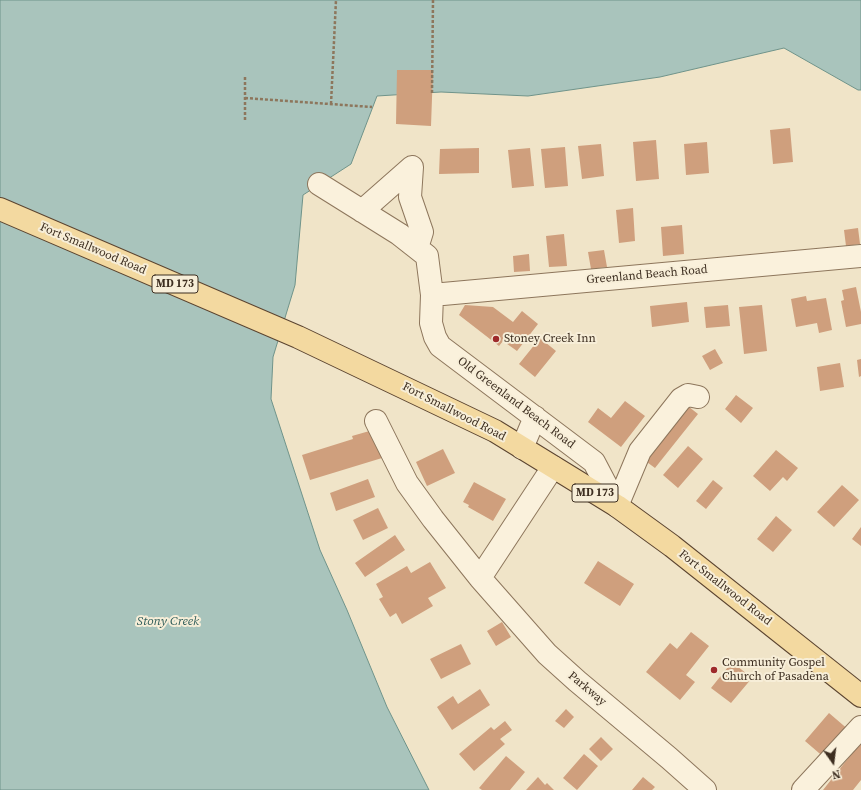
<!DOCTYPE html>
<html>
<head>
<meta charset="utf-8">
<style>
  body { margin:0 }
  #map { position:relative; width:861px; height:790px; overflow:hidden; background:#f0e4c8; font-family:"Source Serif 4",serif }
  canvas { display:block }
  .north { position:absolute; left:813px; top:742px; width:40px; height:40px; -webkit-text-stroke:3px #f7eed8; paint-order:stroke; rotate:166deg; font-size:11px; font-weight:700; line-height:16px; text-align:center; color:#3d2e20 }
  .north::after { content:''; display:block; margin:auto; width:14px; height:18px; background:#3d2e20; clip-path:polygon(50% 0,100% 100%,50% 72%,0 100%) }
</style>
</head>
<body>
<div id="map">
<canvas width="861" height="790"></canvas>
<div class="north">N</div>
</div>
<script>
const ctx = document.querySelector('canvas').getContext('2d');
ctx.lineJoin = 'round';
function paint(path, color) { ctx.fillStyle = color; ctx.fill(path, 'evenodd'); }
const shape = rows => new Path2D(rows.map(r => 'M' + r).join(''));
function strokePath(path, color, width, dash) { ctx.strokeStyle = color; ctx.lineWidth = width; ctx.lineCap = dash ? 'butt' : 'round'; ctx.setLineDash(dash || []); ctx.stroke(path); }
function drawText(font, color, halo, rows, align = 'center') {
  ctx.font = font + ' "Source Serif 4",serif'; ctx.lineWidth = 4; ctx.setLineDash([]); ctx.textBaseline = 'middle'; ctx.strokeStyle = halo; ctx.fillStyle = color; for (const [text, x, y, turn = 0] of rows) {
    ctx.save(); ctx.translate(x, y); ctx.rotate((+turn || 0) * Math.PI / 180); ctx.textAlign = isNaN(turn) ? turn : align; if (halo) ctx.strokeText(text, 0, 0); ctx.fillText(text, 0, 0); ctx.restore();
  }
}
const water = shape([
  [0,0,861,0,861,90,858,90,784,48,660,77,528,96,441,92,377,96,351,164,303,195,295,285,273,357,271,399,320,550,347,610,387,707,429,790,0,790,0,0]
]);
paint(water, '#a9c4bc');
strokePath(water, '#6f938a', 1);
paint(shape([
  [397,70,433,70,431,126,396,124],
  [790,128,793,162,773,164,770,130],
  [656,140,659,179,636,181,633,142],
  [707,142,709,173,686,175,684,144],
  [601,144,604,176,582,179,578,146],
  [565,147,568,186,545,188,541,149],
  [479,148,479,173,439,174,440,149],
  [530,148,534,186,512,188,508,150],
  [633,208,635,241,619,243,616,210],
  [682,225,684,254,663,256,661,227],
  [858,228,860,244,846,246,844,230],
  [564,234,567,266,549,267,546,236],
  [604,250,607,267,591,269,588,252],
  [529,254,530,271,514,272,513,256],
  [856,287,861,312,861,324,846,327,841,301,844,300,842,290],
  [806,296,807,301,826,298,832,330,819,333,817,323,796,327,791,299],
  [687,302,689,322,652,327,650,306],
  [465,305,493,307,513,322,522,311,538,324,517,351,503,341,499,346,459,315],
  [728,305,730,326,706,328,704,307],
  [762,305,767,351,744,354,739,307],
  [540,338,556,351,535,377,519,364],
  [715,349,723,363,710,370,702,356],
  [861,359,861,376,859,377,857,360],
  [840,363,844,387,820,391,817,367],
  [736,395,753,408,741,423,725,409],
  [625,401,645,416,621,447,588,422,598,408,611,418],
  [684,403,698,414,655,468,640,457],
  [373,430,382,458,310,480,302,455,353,439,352,436],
  [688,446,703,459,678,488,663,475],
  [443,449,455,473,427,486,416,462],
  [776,450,798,468,787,481,783,477,770,491,753,476],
  [368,479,375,497,336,511,330,493],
  [713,480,723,488,706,509,696,501],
  [474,482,506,499,493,521,468,507,469,505,463,502],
  [842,485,859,500,834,527,817,512],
  [378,508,388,528,363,540,353,520],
  [776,516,792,530,773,552,757,539],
  [861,527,861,546,852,539],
  [395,535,405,550,365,577,355,563],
  [598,561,634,584,620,606,584,583],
  [430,562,446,588,428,598,433,606,402,624,396,613,390,617,379,599,383,597,376,584,407,566,411,573],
  [502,622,511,637,496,646,487,631],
  [691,632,709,646,686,675,695,682,680,700,646,672,670,643,677,649],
  [461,644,471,664,441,679,430,659],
  [732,662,752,678,731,703,711,688],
  [480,689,490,705,452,730,437,707,453,696,458,704],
  [566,709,574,717,564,728,555,721],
  [829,713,850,731,826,759,805,741],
  [505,721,512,730,500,739,505,744,474,771,459,754,491,727,494,730],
  [601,737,613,749,601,761,589,749],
  [861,742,861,780,853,790,823,790],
  [584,754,598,766,577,790,563,778],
  [506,756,525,772,510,790,482,790,479,788],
  [538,777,545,785,547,783,554,790,526,790],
  [643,777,655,787,652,790,632,790]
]), '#cf9f7d');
const minor = shape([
  [319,184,399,234,427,256,432,295,431,323,435,337,440,346,594,462,617,506],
  [362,211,412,167,410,197,422,232,417,248],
  [432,295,861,256],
  [376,421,407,483,433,519,480,578],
  [522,448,535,417],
  [553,467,480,578,547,654,577,681,669,758,705,790],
  [617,506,640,451,681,399,688,395,698,397],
  [803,790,861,727]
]);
const major = shape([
  [0,209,298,337,495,431,617,506,672,546,861,696]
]);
strokePath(minor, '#8d765c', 24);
strokePath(major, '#5b4430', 24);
strokePath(shape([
  [432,93,433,0],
  [245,98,372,107],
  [331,104,336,0],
  [245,120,245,76]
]), '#8d765c', 2.5, [3, 2]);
strokePath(minor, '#faf1dc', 22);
strokePath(major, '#f3d9a0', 22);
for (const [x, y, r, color] of [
  [496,339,4,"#9e2a2b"],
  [714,670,4,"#9e2a2b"]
]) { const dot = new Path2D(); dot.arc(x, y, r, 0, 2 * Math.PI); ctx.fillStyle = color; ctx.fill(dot); strokePath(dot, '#f7eed8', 1.5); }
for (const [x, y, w] of [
  [175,284,46],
  [595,493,46]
]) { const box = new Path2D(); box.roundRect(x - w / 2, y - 9, w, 18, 3); ctx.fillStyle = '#f7eed8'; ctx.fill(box); strokePath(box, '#3d2e20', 1); }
drawText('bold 11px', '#3d2e20', null, [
  ["MD 173",175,284],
  ["MD 173",595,493]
]);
drawText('12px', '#3d2e20', '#f7eed8', [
  ["Fort Smallwood Road",93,249,23],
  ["Greenland Beach Road",647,275,-5],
  ["Old Greenland Beach Road",516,403,37],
  ["Fort Smallwood Road",454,412,27],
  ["Fort Smallwood Road",725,588,38],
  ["Parkway",587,689,40]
]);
drawText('12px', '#3d2e20', '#f7eed8', [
  ["Stoney Creek Inn",504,339],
  ["Community Gospel",722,663],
  ["Church of Pasadena",722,677]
], 'left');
drawText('italic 13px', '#2f5d5a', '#f7eed8', [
  ["Stony Creek",168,622]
]);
</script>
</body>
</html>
